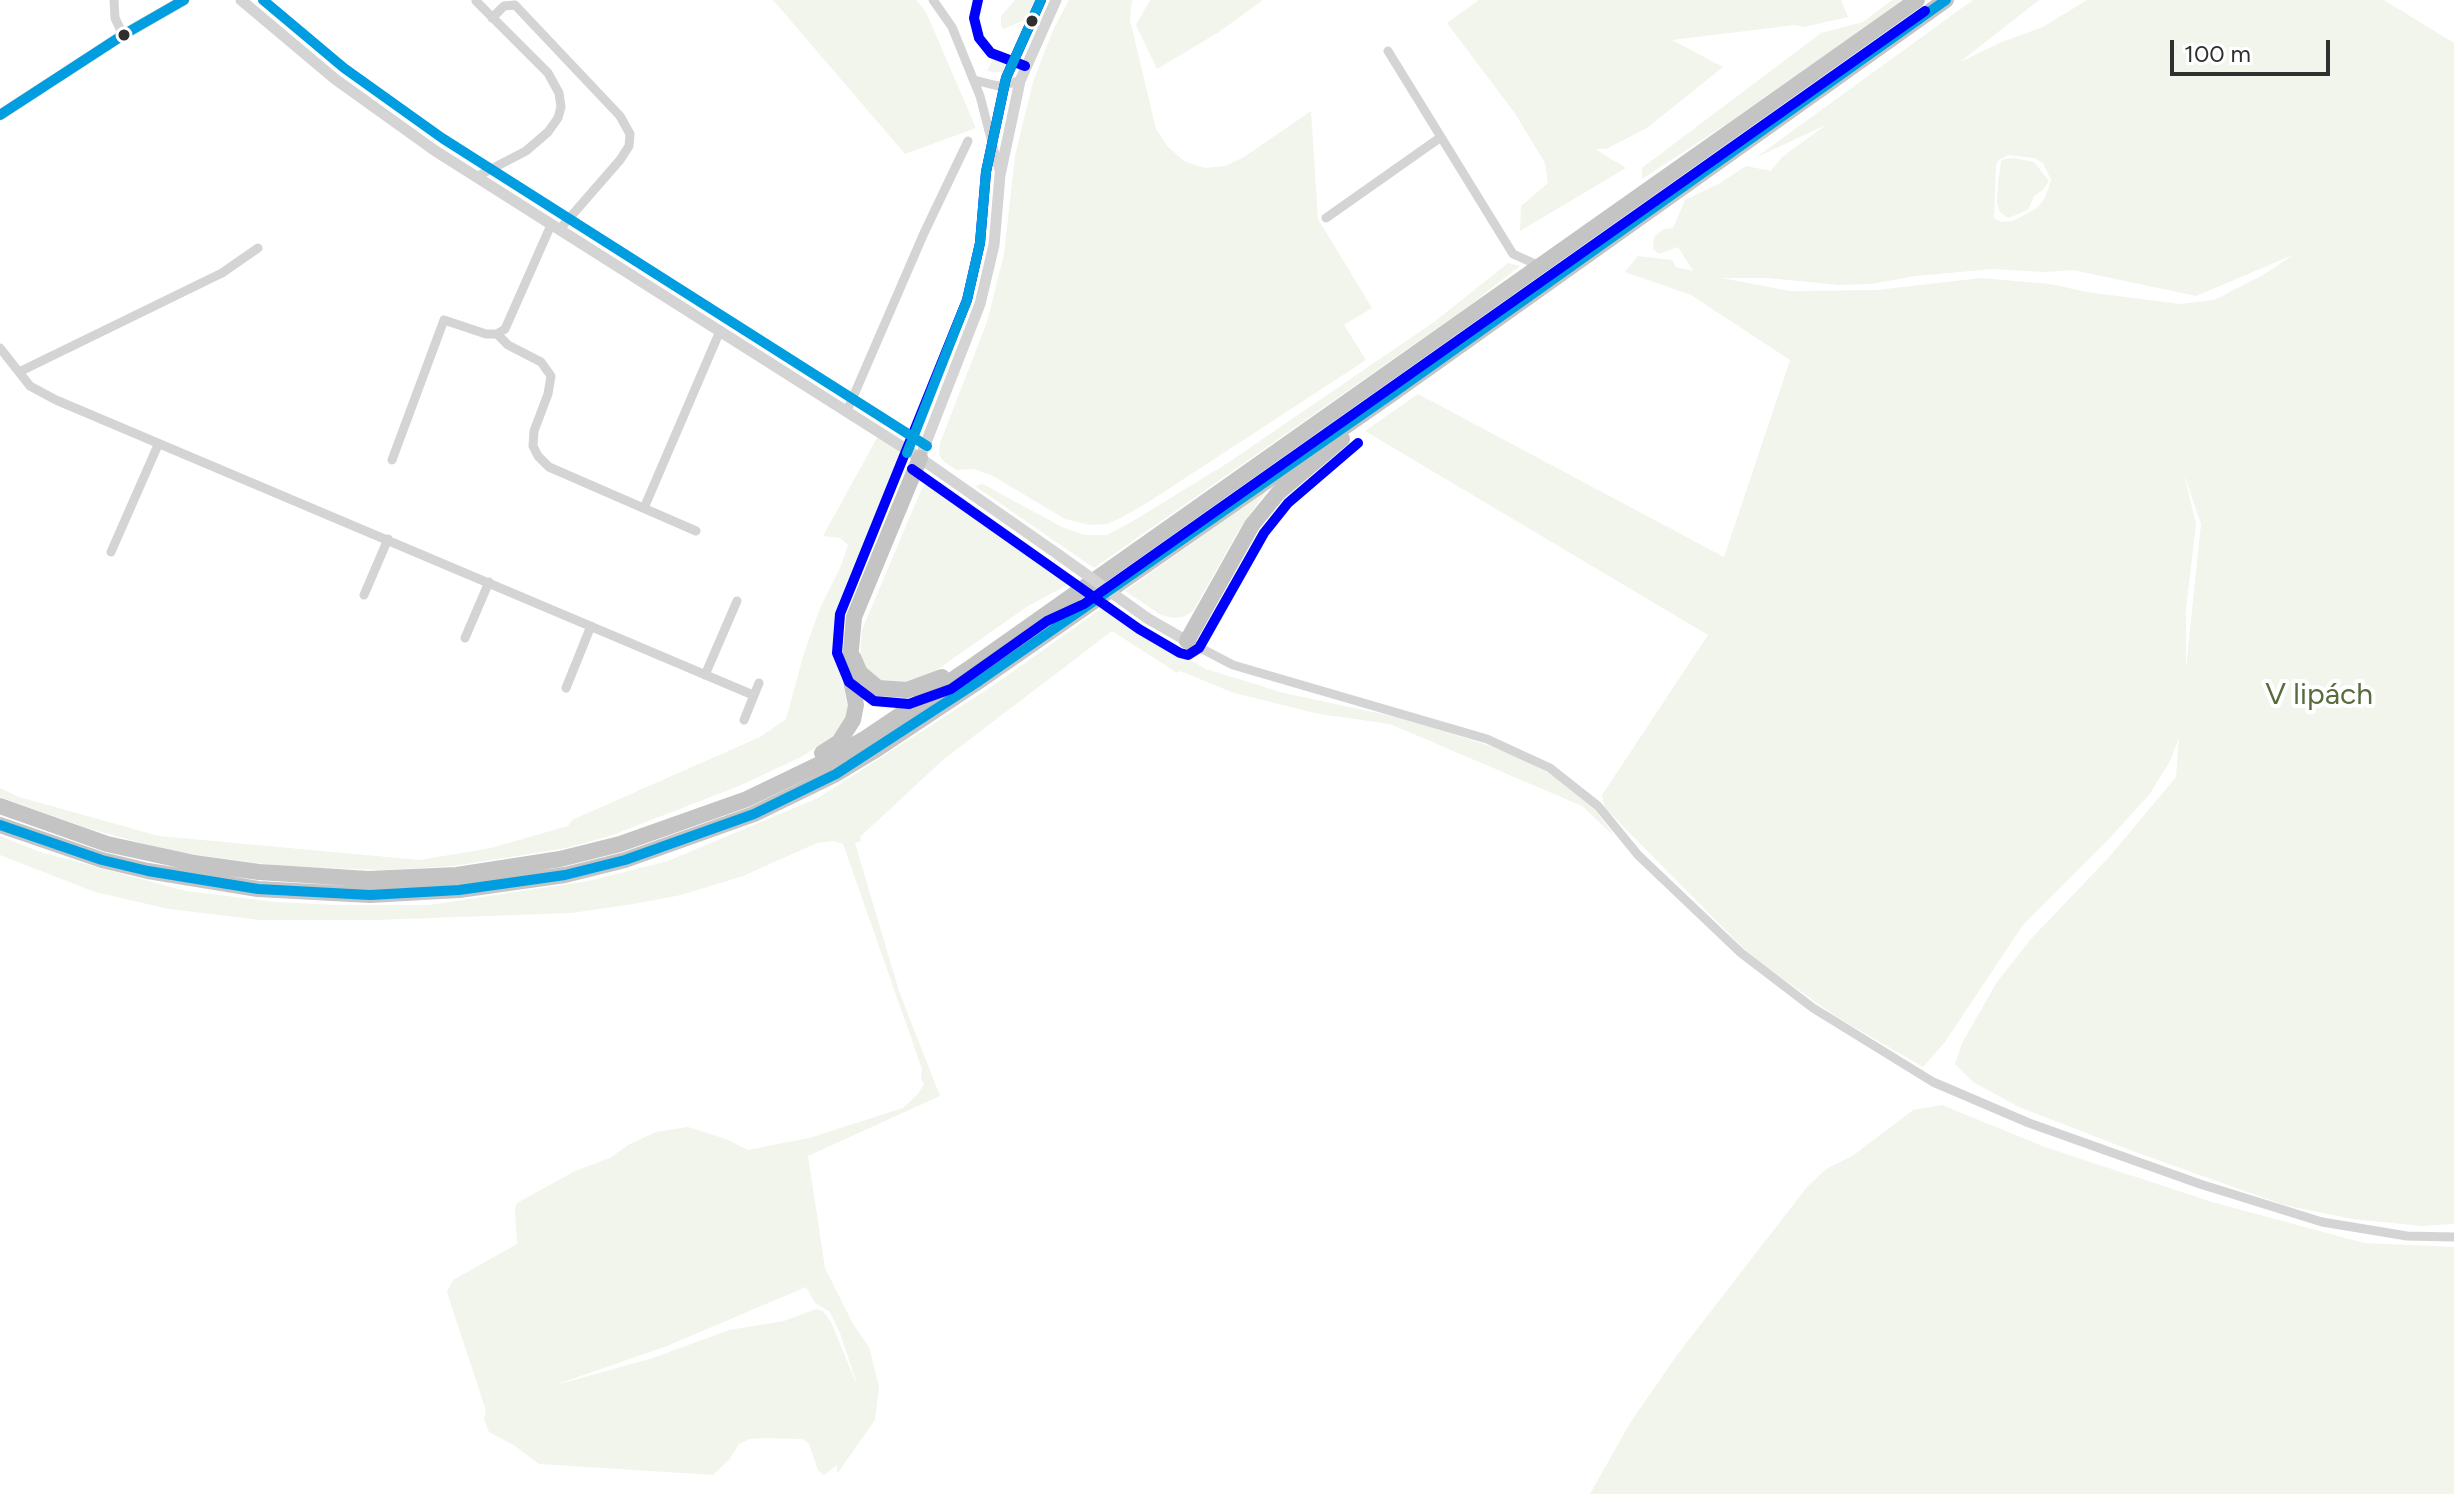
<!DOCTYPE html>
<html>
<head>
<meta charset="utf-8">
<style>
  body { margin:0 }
  #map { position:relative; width:2454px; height:1494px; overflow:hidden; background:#fff; font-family:Figtree,sans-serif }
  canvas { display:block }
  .scale { position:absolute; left:2170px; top:40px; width:160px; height:36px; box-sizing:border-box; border:4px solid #2f2f2f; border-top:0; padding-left:10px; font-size:24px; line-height:28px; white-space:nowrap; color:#2f2f2f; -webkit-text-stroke:6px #fff; paint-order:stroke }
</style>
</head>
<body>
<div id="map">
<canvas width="2454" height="1494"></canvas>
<div class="scale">100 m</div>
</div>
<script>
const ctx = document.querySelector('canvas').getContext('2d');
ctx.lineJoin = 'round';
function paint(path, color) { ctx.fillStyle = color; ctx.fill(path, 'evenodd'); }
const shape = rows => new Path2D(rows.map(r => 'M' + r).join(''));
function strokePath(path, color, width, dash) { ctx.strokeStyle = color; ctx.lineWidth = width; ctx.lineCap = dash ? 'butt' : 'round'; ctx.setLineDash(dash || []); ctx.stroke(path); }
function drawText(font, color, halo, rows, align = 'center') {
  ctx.font = font + ' Figtree,sans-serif'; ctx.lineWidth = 8; ctx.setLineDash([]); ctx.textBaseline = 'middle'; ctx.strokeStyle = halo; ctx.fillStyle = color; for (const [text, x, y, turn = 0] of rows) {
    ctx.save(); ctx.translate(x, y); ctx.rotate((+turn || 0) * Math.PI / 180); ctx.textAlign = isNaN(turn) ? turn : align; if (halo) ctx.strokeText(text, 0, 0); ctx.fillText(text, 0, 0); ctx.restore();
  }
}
paint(shape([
  [773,0,916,0,926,12,976,128,905,154],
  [1015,0,1038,0,1029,18,1004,29,1001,26,1001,16],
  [1069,0,1132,0,1130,20,1156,129,1168,147,1184,161,1205,168,1225,166,1244,157,1311,111,1318,219,1372,308,1344,325,1366,360,1150,501,1121,518,1107,524,1090,525,1065,519,993,476,974,469,957,470,944,462,939,455,940,443,987,322,1004,254,1015,156,1033,82,1053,30],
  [1150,0,1263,0,1219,32,1157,69,1136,25],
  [1479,0,1841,0,1848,17,1804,27,1795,25,1672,40,1723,67,1647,128,1606,149,1595,149,1626,168,1520,231,1521,206,1548,183,1545,163,1514,112,1447,23],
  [1892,0,1904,0,1728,123,1642,179,1642,168,1821,33,1863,22],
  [1973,0,2039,0,1960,62,2002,42,2043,27,2087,0,2384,0,2454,43,2454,1224,2421,1226,2352,1219,2284,1205,2135,1152,2019,1107,1973,1082,1955,1064,1962,1043,1997,982,2030,940,2110,856,2176,777,2179,738,2169,763,2149,795,2108,840,2023,925,1945,1042,1923,1067,1835,1016,1751,956,1605,808,1602,795,1708,635,1365,431,1418,394,1724,557,1790,360,1691,295,1625,272,1638,256,1672,260,1676,267,1693,271,1678,247,1659,254,1653,249,1654,237,1664,229,1673,228,1685,200,1720,183,1746,166,1771,171,1782,157,1826,125,1755,158],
  [2008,155,2034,158,2043,163,2051,180,2045,198,2037,208,2013,221,2001,222,1994,218,1996,165,1999,160],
  [2293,255,2263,275,2214,300,2180,304,2087,292,2050,284,1981,278,1877,290,1790,291,1722,278,1768,278,1839,285,1871,284,1915,276,1993,269,2045,272,2073,270,2196,296],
  [2184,474,2201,524,2186,668,2186,609,2196,524],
  [997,51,1016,56,1016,61,1005,73,987,71],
  [2014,158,2034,162,2049,181,2043,190,2034,196,2028,210,2008,218,2000,212,1997,203,1998,183,2001,161,2004,159],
  [1508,263,1520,266,1470,305,1094,568,975,486,983,484,1062,527,1085,535,1107,535,1133,521,1226,464,1434,322],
  [878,436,899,451,904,467,852,596,837,640,838,662,849,712,846,724,831,737,803,756,739,786,610,836,566,848,454,866,385,870,288,867,175,852,90,829,0,797,0,788,19,797,159,836,420,860,491,848,568,826,572,820,760,737,786,719,804,653,820,608,841,566,848,545,840,538,823,536],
  [928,482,942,482,1077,580,1028,606,921,681,880,684,868,673,860,656,862,630,922,488],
  [1268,489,1240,528,1193,611,1183,617,1173,618,1161,615,1125,591],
  [1109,603,1173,650,1206,669,1284,693,1406,719,1509,752,1552,775,1593,807,1615,837,1582,806,1390,724,1319,714,1234,693,1180,671,1177,673,1112,631,944,759,860,837,861,841,855,843,899,991,940,1096,808,1156,825,1268,853,1324,869,1347,879,1387,875,1420,837,1474,837,1465,824,1475,818,1470,809,1444,802,1439,765,1438,750,1439,739,1444,729,1460,713,1475,539,1464,515,1446,489,1432,484,1419,486,1411,447,1292,453,1280,517,1244,515,1210,517,1203,575,1171,610,1158,628,1145,656,1132,688,1127,726,1139,748,1150,809,1138,903,1108,917,1095,924,1085,921,1078,922,1069,843,844,834,841,817,843,743,876,681,895,633,904,572,913,375,920,260,920,169,909,95,892,0,855,0,836,40,852,186,891,276,902,337,905,429,905,588,881,668,861,818,798,994,685],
  [806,1287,815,1303,830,1312,840,1333,859,1390,831,1322,823,1311,816,1309,784,1321,729,1330,650,1359,552,1386,667,1346],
  [1942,1105,2045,1147,2212,1202,2364,1243,2454,1247,2454,1494,1590,1494,1630,1423,1677,1355,1807,1187,1826,1169,1854,1155,1913,1110]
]), '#f2f5ec');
strokePath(shape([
  [114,0,115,18,123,35],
  [933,0,952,27,980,96,1000,174],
  [476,1,548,73,559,93,561,107,558,118,548,132,526,151,476,177],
  [492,18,504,6,515,5,620,116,630,134,629,146,620,160,559,230],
  [1388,51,1513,254,1540,266],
  [974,80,998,86,1020,81],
  [1326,218,1441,137],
  [497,334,508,345,541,362,551,376,548,394,534,431,533,446,538,456,549,467,696,531],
  [0,348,30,386,56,400,753,695],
  [19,372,222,273,258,248],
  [847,411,924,233,968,141],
  [392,460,444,320,486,334,497,334,505,329,551,225],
  [644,508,720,331],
  [111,552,158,445],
  [364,595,388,539],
  [465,638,489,582],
  [1187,641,1233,665,1487,739,1550,768,1598,806,1638,855,1741,953,1813,1008,1933,1082,2029,1123,2200,1184,2322,1222,2407,1236,2454,1237],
  [705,675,737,601],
  [566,688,591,626],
  [744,720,759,683]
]), '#d4d4d4', 9);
strokePath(shape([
  [241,0,335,79,434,150,920,458,1059,555],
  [0,115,123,35,184,0],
  [920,458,980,304,994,245,1000,175,1020,81,1056,0],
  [1147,618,1187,641]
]), '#d4d4d4', 11);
strokePath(shape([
  [1187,641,1252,525,1278,493,1342,439],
  [853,657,860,673,878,688,907,690,942,677],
  [822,753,839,742,853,720,856,705,849,671,854,617,920,458],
  [0,806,107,844,194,863,259,872,368,879,457,875,560,859,620,844,747,799,828,760,866,738,970,668,1917,0],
  [0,825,102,860,148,871,258,889,370,895,459,890,565,875,625,860,754,814,836,774,874,751,979,681,1392,394,1946,0]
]), '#c4c4c4', 16);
strokePath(shape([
  [1059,555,1147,618]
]), '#d4d4d4', 11);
strokePath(shape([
  [0,115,123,35,184,0],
  [0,825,102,860,148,871,258,889,370,895,459,890,565,875,625,860,754,814,836,774,979,681,1392,394,1946,0]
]), '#009ee0', 10);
strokePath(shape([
  [978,0,974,18,979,38,991,53,1025,66],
  [1041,0,1006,78,986,172,980,243,967,300,840,614,837,653,849,682,874,701,909,704,951,689,1047,621,1084,604,1925,11],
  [912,469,1139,629,1180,653,1188,655,1199,648,1264,533,1288,503,1358,443]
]), '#00f', 10);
strokePath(shape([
  [263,0,344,68,442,138,927,446],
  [907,453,967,300,980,243,986,172,1006,78,1041,0]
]), '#009ee0', 10);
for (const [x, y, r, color] of [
  [1032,21,7,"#2f2f2f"],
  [124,35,7,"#2f2f2f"]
]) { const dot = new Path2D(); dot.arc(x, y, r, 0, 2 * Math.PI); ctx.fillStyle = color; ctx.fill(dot); strokePath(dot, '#fff', 3); }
drawText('30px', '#576b3c', '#fff', [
  ["V lipách",2319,695]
]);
</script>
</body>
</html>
